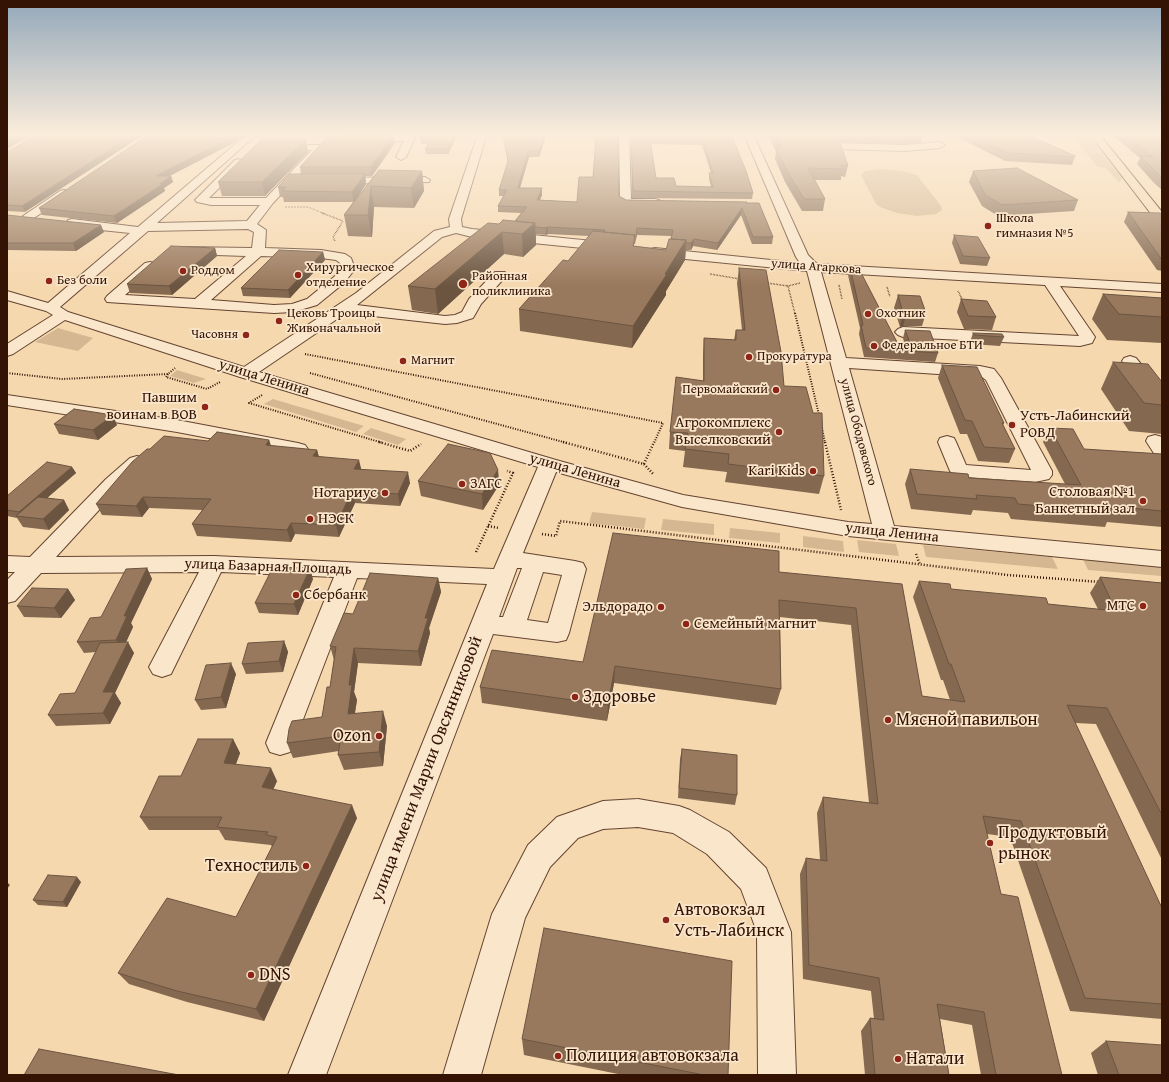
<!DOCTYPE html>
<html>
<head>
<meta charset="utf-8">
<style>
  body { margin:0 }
  #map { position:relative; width:1169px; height:1082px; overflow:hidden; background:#f6d8af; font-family:"Gentium Book Plus",serif }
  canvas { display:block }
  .frame { position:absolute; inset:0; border:8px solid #341305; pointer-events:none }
</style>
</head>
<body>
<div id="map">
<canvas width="1169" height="1082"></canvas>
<div class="frame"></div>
</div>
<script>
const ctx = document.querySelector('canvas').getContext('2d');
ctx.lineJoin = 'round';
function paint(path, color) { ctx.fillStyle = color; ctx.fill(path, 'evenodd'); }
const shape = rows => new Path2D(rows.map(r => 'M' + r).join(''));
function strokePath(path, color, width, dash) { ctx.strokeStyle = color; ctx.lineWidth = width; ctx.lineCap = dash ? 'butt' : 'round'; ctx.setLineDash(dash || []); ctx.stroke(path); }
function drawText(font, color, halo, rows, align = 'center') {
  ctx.font = font + ' "Gentium Book Plus",serif'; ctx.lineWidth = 3.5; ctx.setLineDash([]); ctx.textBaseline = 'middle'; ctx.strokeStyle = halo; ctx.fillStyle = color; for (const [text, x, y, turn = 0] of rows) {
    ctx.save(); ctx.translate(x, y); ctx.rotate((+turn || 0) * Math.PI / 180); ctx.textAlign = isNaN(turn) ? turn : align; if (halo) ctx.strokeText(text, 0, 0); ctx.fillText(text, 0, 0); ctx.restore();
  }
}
paint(shape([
  [1070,134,1087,134,1122,178,1119,183,1106,168,1098,167],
  [880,169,902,171,917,175,941,206,942,210,936,214,917,216,897,213,880,207,876,204,861,175,865,171],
  [58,328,93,338,78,351,35,342],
  [177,370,206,379,194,383,170,376],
  [273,399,364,426,356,432,264,404],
  [371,428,406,439,398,445,363,434],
  [592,512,646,518,644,529,589,523],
  [663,519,714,524,714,535,661,530],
  [730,528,780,533,780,543,729,538],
  [803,536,843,541,844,552,803,547],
  [857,540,896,544,899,556,859,552],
  [923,545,1052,557,1058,569,926,557],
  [1083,559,1162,565,1162,576,1088,570]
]), '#d5b792');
const minor = shape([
  [247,134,257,134,157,223,247,221,260,205,211,205,197,202,195,200,235,160,239,159,244,162,243,164,209,198,266,198,312,150,277,150,272,147,274,145,323,145,325,147,323,149,273,203,257,224,266,230,265,248,321,250,345,254,351,258,355,269,344,283,317,305,293,312,274,313,107,302,105,299,107,296,145,263,150,262,155,263,157,266,155,269,125,295,195,299,246,256,186,254,181,253,180,250,181,247,252,248,254,232,248,229,148,231,60,307,68,312,244,367,356,293,434,231,450,227,449,219,478,134,487,134,461,219,462,227,472,229,613,243,617,244,619,247,617,250,613,251,472,237,456,233,442,237,357,305,445,316,455,315,462,312,469,299,495,272,505,272,507,275,481,304,473,318,457,323,445,324,346,313,259,372,556,460,683,495,848,522,872,524,807,271,655,256,650,255,649,252,650,249,655,248,800,263,796,257,744,134,753,134,808,255,817,264,1162,284,1162,292,1060,286,1095,337,1092,343,1080,346,903,337,898,335,895,332,898,329,903,327,1079,336,1045,285,821,272,846,358,980,366,994,369,1001,378,1052,471,1052,475,1049,479,1035,482,966,477,953,474,950,471,938,442,940,438,947,436,954,438,956,442,966,465,1031,470,986,380,982,377,849,368,894,526,1162,551,1162,567,848,536,682,507,556,472,523,553,575,561,583,563,586,569,569,633,566,640,557,642,493,634,326,1075,288,1075,487,584,357,578,294,743,290,752,280,755,270,752,266,743,334,577,221,572,171,674,162,677,153,674,149,667,199,572,41,573,15,601,7,603,7,580,15,572,7,572,7,556,30,557,106,479,130,458,137,456,144,458,147,462,144,466,120,487,56,557,214,556,494,569,538,467,240,377,65,320,13,354,7,356,7,344,53,315,46,311,7,300,7,291,48,303,130,233,72,227,68,226,66,223,68,220,72,219,138,227,247,134],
  [261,256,321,258,336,260,340,263,341,269,334,277,307,299,292,304,274,305,211,300,261,256],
  [517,568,522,568,503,617,499,617,517,568],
  [543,572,562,575,548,623,527,620,543,572],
  [619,134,629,134,631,199,655,199,659,200,661,202,659,204,626,205,620,202,619,134],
  [814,134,824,134,835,143,905,145,940,142,945,145,940,148,905,151,833,149,830,148,814,134],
  [410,135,415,138,406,157,401,160,396,157,404,141,365,142,360,139,365,136,410,135],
  [425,177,430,180,429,182,336,184,331,181,336,178,425,177],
  [64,190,68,191,69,193,68,195,31,220,23,220,21,218,23,216,60,191,64,190],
  [1130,356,1136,358,1162,390,1162,407,1156,406,1122,361,1124,358,1130,356],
  [7,395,177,420,298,443,305,445,308,449,305,453,298,455,177,432,7,405,7,395],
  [1155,435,1162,437,1162,457,1155,455,1146,441,1148,437,1155,435],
  [638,799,679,806,690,810,729,832,766,868,791,932,796,1075,758,1075,757,932,741,889,707,854,673,833,638,827,603,829,578,838,550,867,525,918,481,1075,443,1075,492,914,528,845,557,817,603,801,638,799]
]);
const major = shape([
  [1090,134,1099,134,1162,212,1162,224,1158,223,1090,134]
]);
strokePath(minor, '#644430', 2);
strokePath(major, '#341305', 2);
strokePath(shape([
  [285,207,308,207,325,214]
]), '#341305', 1, [0.5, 1]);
strokePath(shape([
  [322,213,343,221,333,237,335,241],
  [710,274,740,279],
  [767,283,788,286],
  [839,285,842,299],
  [887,287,890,297],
  [958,291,963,301],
  [795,314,788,286,800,283]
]), '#341305', 1.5, [0.5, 1]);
strokePath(shape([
  [795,313,819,415],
  [305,354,663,423,654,443],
  [7,373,62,379,168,374,175,368],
  [310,373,567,443],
  [168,374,166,377,207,389,220,382],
  [262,395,249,403,383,443],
  [822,428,825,443]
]), '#341305', 2, [1, 1.5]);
strokePath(shape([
  [379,442,410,451,421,444],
  [563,442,644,464,654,475],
  [825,442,841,510],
  [644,464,654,442],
  [488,526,499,528],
  [542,534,556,536,560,521,1008,575,1100,582],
  [476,552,513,473,507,471],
  [916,554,920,565]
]), '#341305', 2.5, [1, 2]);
paint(minor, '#f9e6cb');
paint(major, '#f6d8af');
paint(shape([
  [150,134,251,134,169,176,171,176,173,182,164,188,165,191,117,223,42,215,39,208],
  [458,134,448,154,426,154,425,149,428,144,421,144,420,139],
  [502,134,547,134,539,157,529,157,520,188,542,188,542,195,540,200,577,202,593,177,596,143,594,143,594,135,589,134,618,134,619,196,626,200,747,202,747,203,773,237,772,244,752,244,741,215,717,250,693,246,691,250,686,250,685,260,666,291,666,295,632,348,520,331,519,309,568,261,589,236,548,234,546,235,536,234,536,245,523,257,504,254,438,314,412,310,408,286,499,224,515,221,521,213,498,212,498,206,504,196,499,196,499,190,508,163],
  [637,235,672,236,666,250,634,246,634,244,635,244],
  [631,134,731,134,753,193,752,199,632,198],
  [650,144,702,145,711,173,709,173,709,179,711,187,676,186,656,178],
  [768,134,825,134,831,139,833,139,827,134,923,134,921,142,905,144,840,142,848,166,845,177,841,176,841,180,814,180,825,199,823,211,802,211,785,182,775,159,776,152],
  [951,134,1026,134,1075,156,1072,165,1005,161],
  [1111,134,1162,134,1162,190,1154,183,1137,164,1140,158],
  [306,139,308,152,265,196,222,196,218,182],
  [395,143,372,176,365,176,366,184,359,195,379,170,422,171,424,191,414,208,374,207,372,237,348,236,344,215,353,202,284,202,283,197,280,197,278,187,301,174,300,167],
  [7,152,25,212,7,211],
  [973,171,1078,200,1074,211,998,216,982,206,969,182],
  [1128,212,1162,214,1162,271,1157,270,1124,222],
  [7,215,104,232,76,251,7,250],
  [954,235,990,258,987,266,960,264,952,243],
  [215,248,217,256,172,295,130,293,127,284],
  [323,252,325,260,290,298,243,296,241,288],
  [850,267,898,344,904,342,903,338,905,330,938,353,935,362,864,357,859,334,860,328,848,275],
  [739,268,784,386,824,476,819,494,725,482,727,472,683,467,685,451,669,449,670,432,703,381,703,355,704,338,734,340,736,330,742,330,737,283],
  [1103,294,1162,298,1162,343,1107,340,1092,319],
  [898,295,926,313,922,326,903,326,900,327,894,308],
  [961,299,996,317,992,330,964,329,957,312],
  [973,333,1004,337,1000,346,971,344,970,342],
  [1113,362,1162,382,1162,434,1129,431,1101,389],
  [942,365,1004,423,1003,425,1015,449,1009,463,978,461,967,434,960,434,938,378],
  [54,424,117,425,98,440,59,434],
  [1050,428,1084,449,1162,454,1162,527,1107,522,1105,527,1011,519,1008,513,973,510,971,515,911,509,905,484,910,469,969,478,1065,484,1043,442],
  [269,440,271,446,317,450,319,457,410,483,400,506,355,503,339,537,295,534,291,542,197,536,192,524,202,510,149,508,142,517,102,515,96,504,150,449,208,441],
  [72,467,76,473,47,498,64,500,69,510,49,530,23,527,17,518,7,516,7,496],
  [498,470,499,485,483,510,421,496,418,481],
  [147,568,152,579,131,623,133,627,126,642,134,653,115,693,121,703,110,724,56,726,48,715,75,693,96,652,84,653,77,642],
  [779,572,902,584,922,696,950,700,943,680,941,680,913,597,919,581,951,589,1048,604,1098,609,1090,593,1100,577,1162,583,1162,860,1096,724,1075,723,1162,908,1162,1019,1070,1011,1010,837,987,834,1001,894,1062,1075,981,1075,972,1025,940,1019,949,1075,865,1075,861,1031,870,1018,874,1019,871,991,803,979,800,874,806,858,820,860,817,813,823,797,869,803,851,625,780,617,781,689,776,705,614,683,607,721,482,703,480,687,583,662],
  [438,578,441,592,429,628,430,633,421,666,358,663,354,692,357,700,355,713,387,726,383,766,344,770,338,755,339,751,293,758,287,743,322,717,330,687,334,660,330,646,353,614],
  [313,579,298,615,259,613,255,603],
  [68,589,75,600,61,618,24,617,17,606],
  [284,641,288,652,283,672,246,674,242,664],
  [236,674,226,708,201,710,195,700],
  [233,739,240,753,236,764,277,781,273,790,357,818,264,1021,187,1002,129,984,118,973,236,917,272,847,271,845,225,840,219,830,149,830,140,817,181,776],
  [682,749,737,795,735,805,678,798,680,759],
  [81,882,67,907,38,905,33,900],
  [522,1039,728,1075,623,1075,524,1055],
  [1106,1041,1162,1075,1098,1075,1091,1053]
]), '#846850');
paint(shape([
  [21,134,34,134,7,149,7,142],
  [134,134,145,134,25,212,22,206],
  [238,134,251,134,158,182,156,176],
  [455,134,458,134,448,154,448,149],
  [545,134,547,134,539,157,539,151],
  [907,134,923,134,921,142,905,144],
  [393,135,395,143,372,176,371,167],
  [306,139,308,152,265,196,262,182],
  [528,151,529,157,518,194,518,188],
  [422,171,424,191,414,208,411,188],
  [365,174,366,184,354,202,352,192],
  [171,176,173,182,164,188,165,191,117,223,114,216],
  [371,186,374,207,372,237,368,215],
  [542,188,542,195,537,206,537,200],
  [742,208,741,215,717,250,718,243],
  [535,223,536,245,523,257,522,234],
  [101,225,104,232,76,251,73,243],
  [548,227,548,234,546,235,546,228],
  [502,232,504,254,438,314,435,289],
  [694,239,693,246,691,250,691,243],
  [686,240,685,260,666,291,666,295,632,348,633,326],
  [215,248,217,256,172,295,169,286],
  [323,252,325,260,290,298,288,290],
  [907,312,903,326,900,327,903,313],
  [113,415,117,425,98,440,93,430],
  [269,440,273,452,266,445],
  [317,450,320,461,313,456],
  [359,460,362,472,354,469],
  [72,467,76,473,25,517,22,517,19,512],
  [498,470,499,485,483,510,482,494],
  [408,472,410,483,400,506,398,494],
  [352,491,355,503,339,537,336,525],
  [143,497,149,508,142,517,136,506],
  [64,500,69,510,49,530,43,519],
  [291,523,295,534,291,542,287,530],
  [147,568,152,579,131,623,133,627,122,651,116,640,124,616],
  [310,568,313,579,298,615,294,604],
  [438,578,441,592,429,628,430,633,421,666,418,651,425,618],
  [68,589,75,600,61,618,54,608],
  [284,641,288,652,283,672,279,661],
  [128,642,134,653,115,693,121,703,110,724,103,713,103,692],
  [354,648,358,663,354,692,357,700,352,729,348,714,349,685],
  [231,663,236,674,226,708,221,697],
  [615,666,614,683,607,721,608,705],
  [383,711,387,726,383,766,379,752],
  [233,739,240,753,231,777,224,763],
  [271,768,277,781,268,801,262,787],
  [352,805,357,818,264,1021,256,1009],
  [77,877,81,882,67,907,63,902],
  [7,882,10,885,7,889]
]), '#6b5541');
const building = shape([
  [7,134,21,134,7,142,7,134],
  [38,134,134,134,22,206,7,205,7,152,38,134],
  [150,134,238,134,156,176,171,176,160,184,163,184,114,216,39,208,150,134],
  [423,134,455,134,448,149,425,149,431,139,420,139,423,134],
  [503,134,545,134,539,151,528,151,518,188,542,188,537,200,577,202,579,177,593,177,596,137,594,137,594,134,618,134,619,196,626,200,747,202,746,203,759,203,773,237,753,237,742,208,718,243,694,239,691,243,686,243,686,240,671,239,673,230,637,228,636,237,634,237,635,235,603,232,605,230,548,227,546,228,535,227,535,223,515,221,527,207,498,206,507,190,499,190,508,161,503,134],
  [631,134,731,134,746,171,753,193,633,191,631,134],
  [650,139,703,139,713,173,709,173,713,187,676,186,674,178,656,178,650,139],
  [774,134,825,134,831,139,839,140,848,166,841,165,843,169,808,168,825,199,804,199,787,171,776,148,781,148,774,134],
  [968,134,1026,134,1075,156,1075,157,1008,153,968,134],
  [1124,134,1162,134,1162,178,1140,156,1153,157,1124,134],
  [393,135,371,167,300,167,328,136,393,135],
  [262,139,306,139,262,182,218,182,262,139],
  [1017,168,1078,200,1002,205,985,195,973,171,1017,168],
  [379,170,422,171,411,188,371,186,368,215,344,215,379,170],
  [290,174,365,174,352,192,282,191,286,187,278,187,290,174],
  [1128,212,1160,213,1162,214,1162,260,1128,212],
  [7,215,101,225,73,243,7,243,7,215],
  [503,220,535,223,522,234,502,232,435,289,408,286,488,223,499,224,503,220],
  [593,231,635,235,633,246,666,250,669,239,686,240,665,274,667,274,633,326,519,309,563,260,568,261,593,231],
  [954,235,978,237,990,258,963,256,954,235],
  [171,246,215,248,169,286,127,284,171,246],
  [279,250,323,252,288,290,241,288,279,250],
  [850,267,858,267,898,344,909,340,905,330,930,331,938,353,866,348,861,325,863,325,850,267],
  [739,268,766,270,781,352,784,386,806,387,813,413,822,413,824,476,728,464,729,454,685,449,688,433,670,432,676,377,704,381,704,338,736,340,736,330,745,330,739,268],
  [1103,294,1162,298,1162,317,1119,314,1103,294],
  [898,295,920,296,926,313,907,312,903,313,898,295],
  [961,299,987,301,996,317,968,316,961,299],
  [973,333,1002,334,1004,337,974,335,973,333],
  [1113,362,1148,364,1162,382,1162,405,1144,403,1113,362],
  [942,365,977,367,1004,423,1002,423,1015,449,984,447,972,421,965,420,942,365],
  [74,409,113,415,93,430,54,424,74,409],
  [1050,428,1073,429,1084,449,1162,454,1162,511,1110,506,1113,512,1018,504,1015,498,976,495,977,499,917,494,910,469,968,474,969,478,1081,485,1050,428],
  [217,432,269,440,266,445,317,450,313,456,359,460,354,469,408,472,398,494,352,491,336,525,291,523,287,530,192,524,211,499,143,497,136,506,96,504,132,462,147,449,150,449,164,436,208,441,217,432],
  [448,444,490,453,498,470,482,494,418,481,448,444],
  [47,462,72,467,19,512,7,510,7,496,47,462],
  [38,497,64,500,43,519,16,516,38,497],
  [613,533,779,551,779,572,902,584,922,696,965,702,951,664,949,664,919,581,950,584,951,589,1046,598,1048,604,1116,611,1100,577,1162,583,1162,815,1107,708,1067,705,1162,908,1162,1004,1085,998,1021,821,983,816,1001,894,1018,897,1062,1075,996,1075,984,1012,937,1004,949,1075,875,1075,870,1018,884,1020,879,978,809,965,806,858,827,861,823,797,878,804,856,608,779,600,781,689,615,666,608,705,480,687,492,650,583,662,613,533],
  [273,567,310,568,294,604,255,603,273,567],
  [147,568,124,616,127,616,116,640,77,642,90,618,101,617,126,569,147,568],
  [370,573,438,578,425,618,428,618,418,651,354,648,349,685,352,685,348,714,383,711,379,752,338,755,341,736,287,743,289,729,292,721,322,717,327,687,330,687,336,647,330,646,344,613,353,614,370,573],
  [32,588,68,589,54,608,17,606,32,588],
  [284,641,279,661,242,664,248,643,284,641],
  [128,642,103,692,114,692,103,713,48,715,60,694,75,693,100,643,128,642],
  [231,663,221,697,195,700,206,665,231,663],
  [198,739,233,739,224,763,271,768,262,787,352,805,256,1009,177,991,118,973,167,898,236,917,277,837,266,835,268,832,217,827,222,817,140,817,159,776,181,776,198,739],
  [682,749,737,755,737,795,679,788,682,749],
  [48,875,77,877,63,902,33,900,48,875],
  [544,928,732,961,728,1075,704,1075,522,1039,544,928],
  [1106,1041,1162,1045,1162,1075,1119,1075,1106,1041],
  [39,1049,179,1075,24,1075,39,1049]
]);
paint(building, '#99795d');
strokePath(building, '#6b5541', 1);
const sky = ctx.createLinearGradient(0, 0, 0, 286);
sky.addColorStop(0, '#93a8ba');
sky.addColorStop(0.47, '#fbeddb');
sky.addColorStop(1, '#fbeddb00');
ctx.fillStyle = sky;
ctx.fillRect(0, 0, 1169, 286);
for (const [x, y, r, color] of [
  [988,226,4,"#8f2418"],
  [183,271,4,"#8f2418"],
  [298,275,4,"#8f2418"],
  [49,281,4,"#8f2418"],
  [463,284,5,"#8f2418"],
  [868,314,4,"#8f2418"],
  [279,321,4,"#8f2418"],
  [246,335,4,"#8f2418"],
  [874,346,4,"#8f2418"],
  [749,357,4,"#8f2418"],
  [403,361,4,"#8f2418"],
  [776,390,4,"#8f2418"],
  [205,407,4,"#8f2418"],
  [1012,425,4,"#8f2418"],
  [779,432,4,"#8f2418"],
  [813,471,4,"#8f2418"],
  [462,484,4,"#8f2418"],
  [385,493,4,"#8f2418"],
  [1143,501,4,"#8f2418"],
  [310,519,4,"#8f2418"],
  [296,595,4,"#8f2418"],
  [1143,606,4,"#8f2418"],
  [661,607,4,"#8f2418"],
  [686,624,4,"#8f2418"],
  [575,697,4,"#8f2418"],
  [888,720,4,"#8f2418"],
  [379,736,4,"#8f2418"],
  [990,843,4,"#8f2418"],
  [306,866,4,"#8f2418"],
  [666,920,4,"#8f2418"],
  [251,975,4,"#8f2418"],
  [558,1056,4,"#8f2418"],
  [898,1059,4,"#8f2418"]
]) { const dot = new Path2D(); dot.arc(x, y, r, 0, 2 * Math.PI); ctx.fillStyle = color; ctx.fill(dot); strokePath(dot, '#f9e6cb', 1.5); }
drawText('13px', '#341305', '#f9e6cb', [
  ["Школа",996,219],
  ["гимназия №5",996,234],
  ["Хирургическое",306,268],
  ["отделение",306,283],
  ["Роддом",191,271],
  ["Районная",472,277],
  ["поликлиника",472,292],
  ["Без боли",57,281],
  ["Цековь Троицы",287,314],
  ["Живоначальной",287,329],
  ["Охотник",876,314],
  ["Часовня",238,335,"right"],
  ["Федеральное БТИ",882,346],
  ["Прокуратура",757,357],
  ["Магнит",411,361],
  ["Первомайский",768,390,"right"]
], 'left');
drawText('13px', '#341305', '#f9e6cb', [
  ["улица Агаркова",816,267,4],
  ["улица Ободовского",858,432,75]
]);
drawText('15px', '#341305', '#f9e6cb', [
  ["улица Ленина",264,378,17],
  ["улица Ленина",575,471,16],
  ["улица Ленина",892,533,6],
  ["улица Базарная Площадь",268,567,2]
]);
drawText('15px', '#341305', '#f9e6cb', [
  ["Павшим",197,398],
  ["воинам в ВОВ",197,415],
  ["Усть-Лабинский",1020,416,"left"],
  ["РОВД",1020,433,"left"],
  ["Агрокомплекс",771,423],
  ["Выселковский",771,440],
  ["Kari Kids",805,471],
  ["ЗАГС",470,484,"left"],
  ["Столовая №1",1135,492],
  ["Банкетный зал",1135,509],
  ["Нотариус",377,493],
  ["НЭСК",318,519,"left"],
  ["Сбербанк",304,595,"left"],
  ["МТС",1135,606],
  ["Эльдорадо",653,607],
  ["Семейный магнит",694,624,"left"]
], 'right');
drawText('18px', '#341305', '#f9e6cb', [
  ["Здоровье",583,697],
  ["Мясной павильон",896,720],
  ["Ozon",371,736,"right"],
  ["Продуктовый",998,833],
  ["рынок",998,854],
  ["Техностиль",298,866,"right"],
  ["Автовокзал",674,910],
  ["Усть-Лабинск",674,931],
  ["DNS",259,975],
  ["Полиция автовокзала",566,1056],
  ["Натали",906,1059]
], 'left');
drawText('18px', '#341305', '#f9e6cb', [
  ["улица имени Марии Овсянниковой",427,769,-69]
]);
</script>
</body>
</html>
